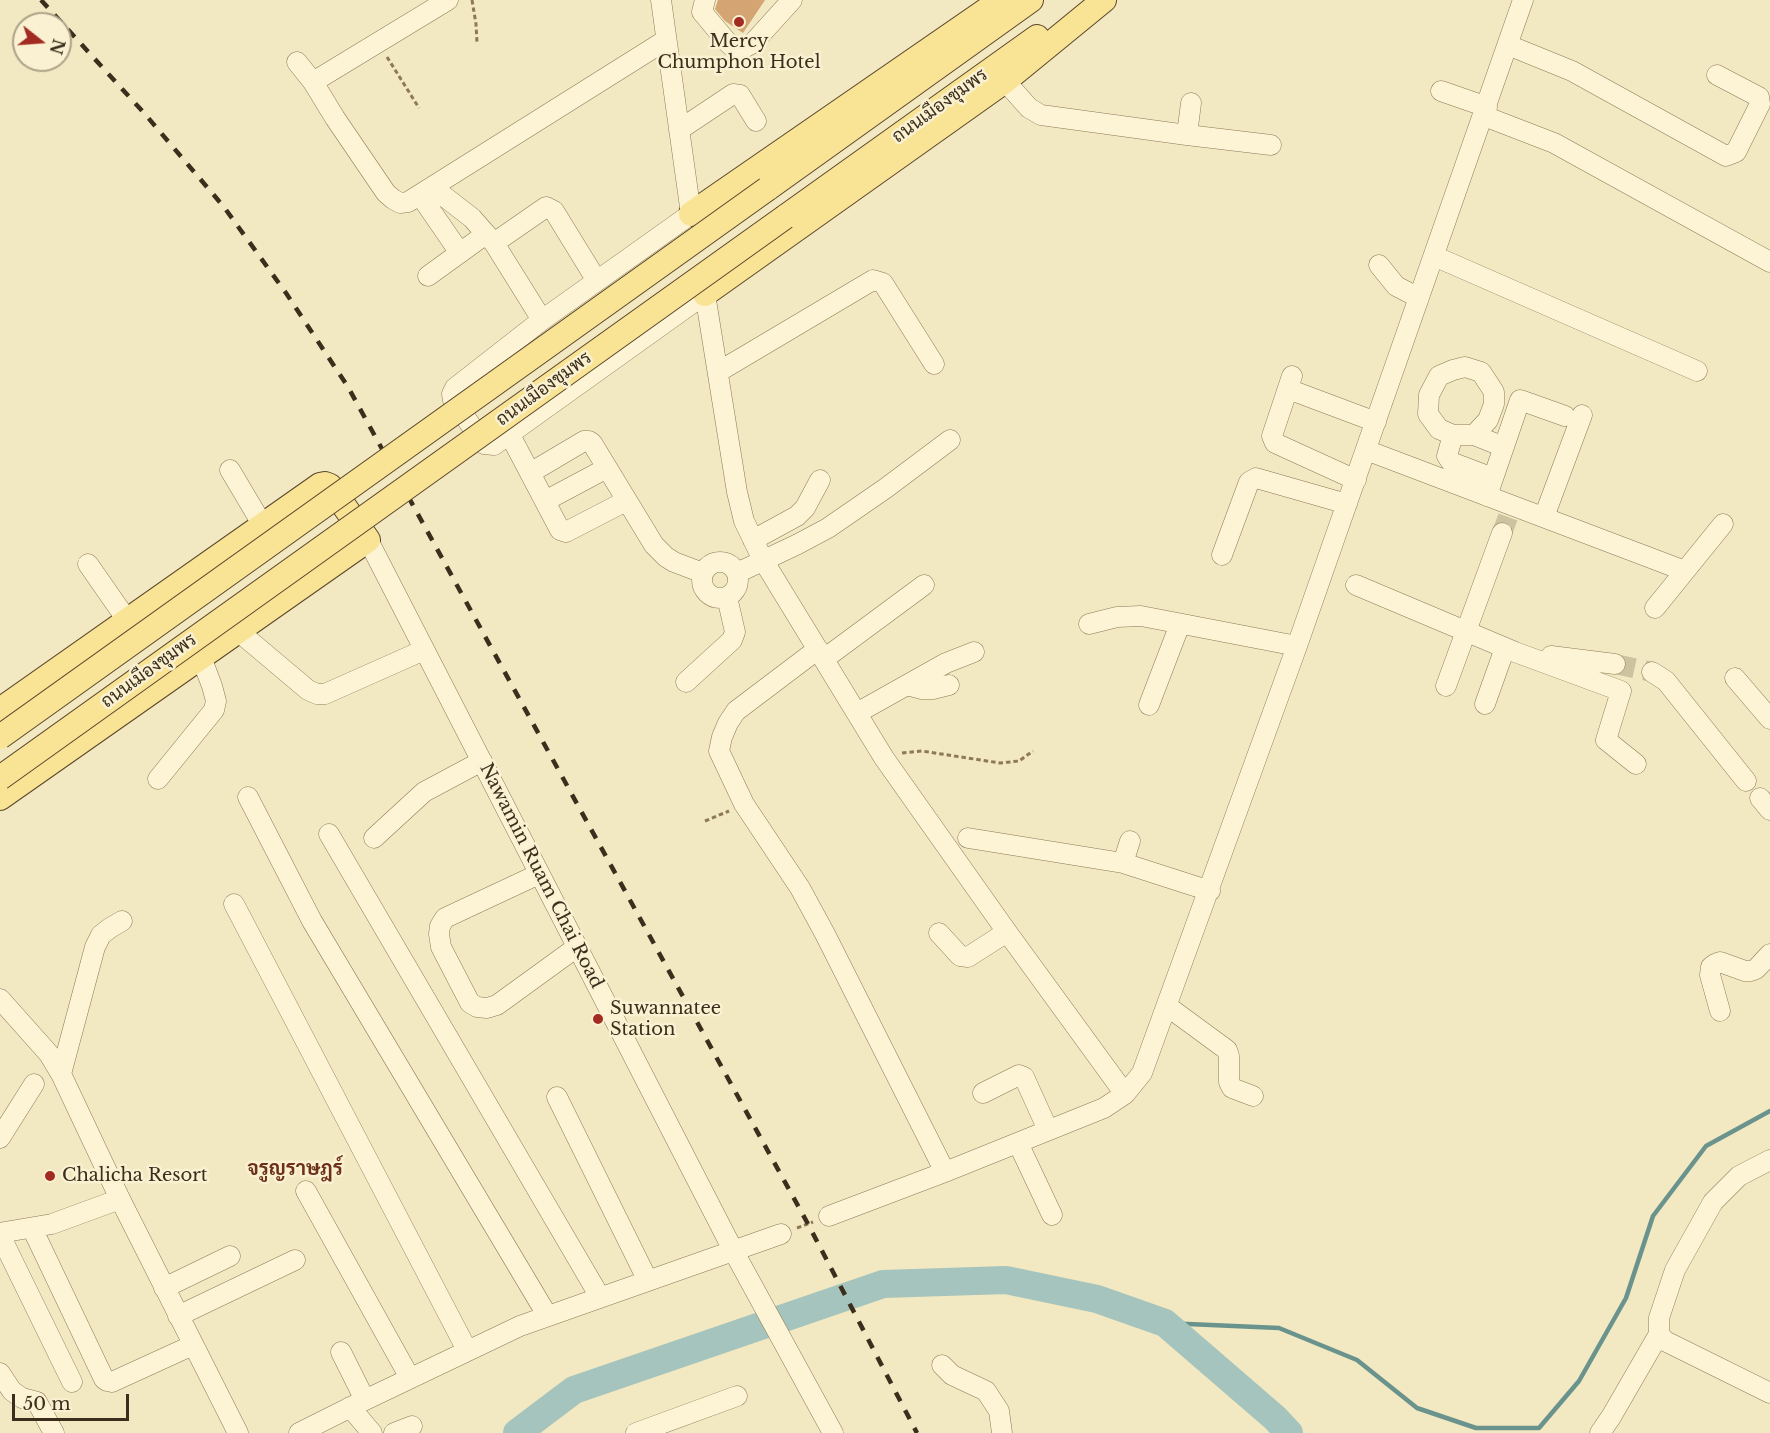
<!DOCTYPE html>
<html>
<head>
<meta charset="utf-8">
<style>
  body { margin:0 }
  #map { position:relative; width:1770px; height:1433px; overflow:hidden; background:#f2e8c1; font-family:"Libre Baskerville",serif }
  canvas { display:block }
  .north { position:absolute; left:12px; top:12px; width:60px; height:60px; box-sizing:border-box; background:#f9f1d1; border:2px solid #ada389; border-radius:50%; rotate:107deg; font-size:16px; font-weight:700; line-height:24px; text-align:center; color:#3b2e1c }
  .north::after { content:''; display:block; margin:auto; width:21px; height:27px; background:#a22c21; clip-path:polygon(50% 0,100% 100%,50% 72%,0 100%) }
  .scale { position:absolute; left:12px; top:1394px; width:117px; height:27px; box-sizing:border-box; border:3px solid #3b2e1c; border-top:0; padding-left:8px; font-size:18px; line-height:21px; white-space:nowrap; color:#3b2e1c; -webkit-text-stroke:4px #f9f1d1; paint-order:stroke }
</style>
</head>
<body>
<div id="map">
<canvas width="1770" height="1433"></canvas>
<div class="north">N</div>
<div class="scale">50 m</div>
</div>
<script>
const ctx = document.querySelector('canvas').getContext('2d');
ctx.lineJoin = 'round';
const shape = rows => new Path2D(rows.map(r => 'M' + r).join(''));
function strokePath(path, color, width, dash) { ctx.strokeStyle = color; ctx.lineWidth = width; ctx.lineCap = dash ? 'butt' : 'round'; ctx.setLineDash(dash || []); ctx.stroke(path); }
function paint(path, color) { ctx.fillStyle = color; ctx.fill(path, 'evenodd'); }
function drawText(font, color, halo, rows, align = 'center') {
  ctx.font = font + ' "Libre Baskerville",Sarabun,serif'; ctx.lineWidth = 5; ctx.setLineDash([]); ctx.textBaseline = 'middle'; ctx.strokeStyle = halo; ctx.fillStyle = color; for (const [text, x, y, turn = 0] of rows) {
    ctx.save(); ctx.translate(x, y); ctx.rotate((+turn || 0) * Math.PI / 180); ctx.textAlign = isNaN(turn) ? turn : align; if (halo) ctx.strokeText(text, 0, 0); ctx.fillText(text, 0, 0); ctx.restore();
  }
}
strokePath(shape([
  [1165,1323,1279,1328,1357,1360,1417,1408,1476,1428,1539,1428,1579,1381,1626,1298,1653,1216,1706,1146,1770,1111]
]), '#6a938d', 4.5);
strokePath(shape([
  [517,1433,574,1390,883,1284,1006,1280,1097,1299,1165,1323,1275,1418,1289,1433]
]), '#a4c4bd', 28);
paint(shape([
  [718,0,765,0,743,33,725,21,715,9]
]), '#d4a473');
strokePath(shape([
  [1502,533,1508,517],
  [1615,664,1652,672]
]), '#cdc3a0', 20, [20, 10]);
const minor = shape([
  [661,0,691,214,542,320,455,388,452,394,453,400,484,444,494,445,705,294,737,492,744,521,763,560,884,758,1007,932,1125,1094],
  [705,0,702,12,728,43,734,48,742,49,753,43,792,0],
  [1508,45,1572,71,1726,156,1736,152,1760,104,1759,97,1717,75],
  [297,62,313,82,335,118,386,193,393,199,400,203,408,202,666,40],
  [1005,81,1029,108,1041,115,1187,135,1271,145],
  [313,82,448,0],
  [1441,91,1487,107],
  [1484,116,1554,143,1770,262],
  [679,130,733,94,740,95,756,121],
  [1187,135,1191,103],
  [432,187,472,218,494,243,542,320],
  [420,195,460,253],
  [494,243,546,207,554,211,597,281],
  [1434,256,1697,371],
  [1379,265,1396,286,1419,298],
  [428,276,486,234],
  [718,372,873,280,883,283,934,364],
  [1292,376,1272,436,1275,443,1356,480],
  [1288,389,1376,422],
  [510,435,560,530,566,532,626,501],
  [1453,435,1447,456,1451,462,1493,478],
  [1474,435,1488,420,1494,404,1494,392,1481,372,1465,367,1453,370,1439,376,1429,395,1428,414,1439,429,1453,435,1474,435,1504,447],
  [1366,450,1685,571],
  [230,470,262,524],
  [530,473,584,441,589,441,592,443,654,545,666,557,674,562,703,573],
  [1487,496,1520,400,1565,416],
  [545,501,607,468],
  [1544,517,1582,415],
  [368,540,734,1252,833,1433],
  [753,540,797,516,805,508,820,480],
  [1222,555,1249,482,1256,478,1347,504],
  '702 580a18 18 0 1 1 36 0a18 18 0 1 1-36 0Z',
  [88,564,127,620],
  [737,573,798,544,828,528,886,488,950,440],
  [1356,585,1515,652,1621,691,1606,740,1636,764],
  [1655,608,1723,524],
  [1089,624,1117,617,1141,616,1297,646],
  [238,631,308,690,317,694,325,694,424,650],
  [818,649,736,711,728,723,722,737,719,751,744,804,800,888,825,934,945,1172],
  [1551,656,1615,664],
  [824,659,924,585],
  [1652,672,1666,681,1746,781],
  [1735,678,1770,719],
  [686,682,732,640,735,632,727,597],
  [907,685,922,689,933,689,949,685],
  [1446,686,1502,533],
  [1485,704,1505,648],
  [1149,705,1180,624],
  [857,713,946,663,974,652],
  [158,779,214,710,216,701,212,686,201,657],
  [248,797,312,921,547,1315],
  [1760,798,1770,810],
  [329,834,600,1297],
  [374,838,424,792,482,761],
  [968,838,1123,863,1210,891],
  [1123,863,1130,841],
  [539,874,445,918,440,926,439,934,441,947,470,1003,477,1007,487,1008,497,1005,577,947],
  [234,904,467,1350],
  [939,933,960,956,968,957,1007,932],
  [0,999,49,1054,61,1074,120,1199,238,1433],
  [1167,1006,1227,1050,1229,1056,1229,1082,1232,1088,1253,1096],
  [1720,1011,1710,975,1711,967,1715,964,1720,962,1745,971,1751,971,1756,969,1770,954],
  [61,1074,95,947,101,935,110,928,122,921],
  [983,1093,1019,1075,1024,1077,1048,1130],
  [557,1097,648,1281],
  [0,1138,34,1084],
  [1018,1143,1052,1215],
  [1770,1160,1739,1176,1713,1202,1675,1270,1659,1318,1659,1334,1665,1341,1770,1393],
  [306,1191,410,1378],
  [829,1216,945,1172,1104,1108,1125,1094,1142,1073,1297,646,1523,0],
  [32,1228,104,1379,107,1381,112,1382,193,1345],
  [0,1233,52,1224,120,1199],
  [0,1235,72,1382],
  [164,1288,230,1256],
  [178,1316,295,1260],
  [341,1352,365,1400],
  [942,1365,952,1375,986,1391,999,1411,1002,1433],
  [0,1373,12,1391,22,1398,37,1402,54,1433],
  [350,1407,372,1433],
  [299,1433,365,1400,520,1326,781,1234],
  [394,1433,412,1426],
  [636,1433,737,1396],
  [1600,1433,1611,1417,1659,1334]
]);
const major = shape([
  [767,189,1031,0],
  [691,214,1001,0],
  [785,217,1037,37],
  [705,294,1005,81,1104,0],
  [0,710,320,485,325,484,330,486,368,540,0,798]
]);
strokePath(minor, '#8d7957', 21);
strokePath(major, '#5a462b', 26);
strokePath(shape([
  [472,0,476,24,477,43],
  [387,57,419,108],
  [902,753,922,751,1000,763,1019,761,1033,751],
  [705,821,729,811],
  [797,1228,813,1222]
]), '#8d7957', 3, [4.5, 3]);
strokePath(minor, '#fcf4d5', 20);
strokePath(major, '#f9e395', 24);
strokePath(shape([
  [41,0,144,113,224,207,286,293,348,387,808,1224,917,1433]
]), '#3b2e1c', 4.5, [10, 10]);
const majorBridge = shape([
  [0,737,767,189],
  [0,778,785,217]
]);
strokePath(majorBridge, '#5a462b', 26, []);
strokePath(majorBridge, '#f9e395', 24);
for (const [x, y, r, color] of [
  [739,22,6,"#a22c21"],
  [598,1019,6,"#a22c21"],
  [50,1176,6,"#a22c21"]
]) { const dot = new Path2D(); dot.arc(x, y, r, 0, 2 * Math.PI); ctx.fillStyle = color; ctx.fill(dot); strokePath(dot, '#f9f1d1', 2); }
drawText('18px', '#3b2e1c', '#f9f1d1', [
  ["Mercy",739,42,"center"],
  ["Chumphon Hotel",739,63,"center"],
  ["Suwannatee",610,1009],
  ["Station",610,1030],
  ["Chalicha Resort",62,1176]
], 'left');
drawText('18px', '#3b2e1c', '#f9f1d1', [
  ["ถนนเมืองชุมพร",940,106,-36],
  ["ถนนเมืองชุมพร",544,389,-36],
  ["ถนนเมืองชุมพร",149,671,-36],
  ["Nawamin Ruam Chai Road",541,876,63]
]);
drawText('bold 20px', '#6c3118', '#f9f1d1', [
  ["จรูญราษฎร์",295,1169]
]);
</script>
</body>
</html>
